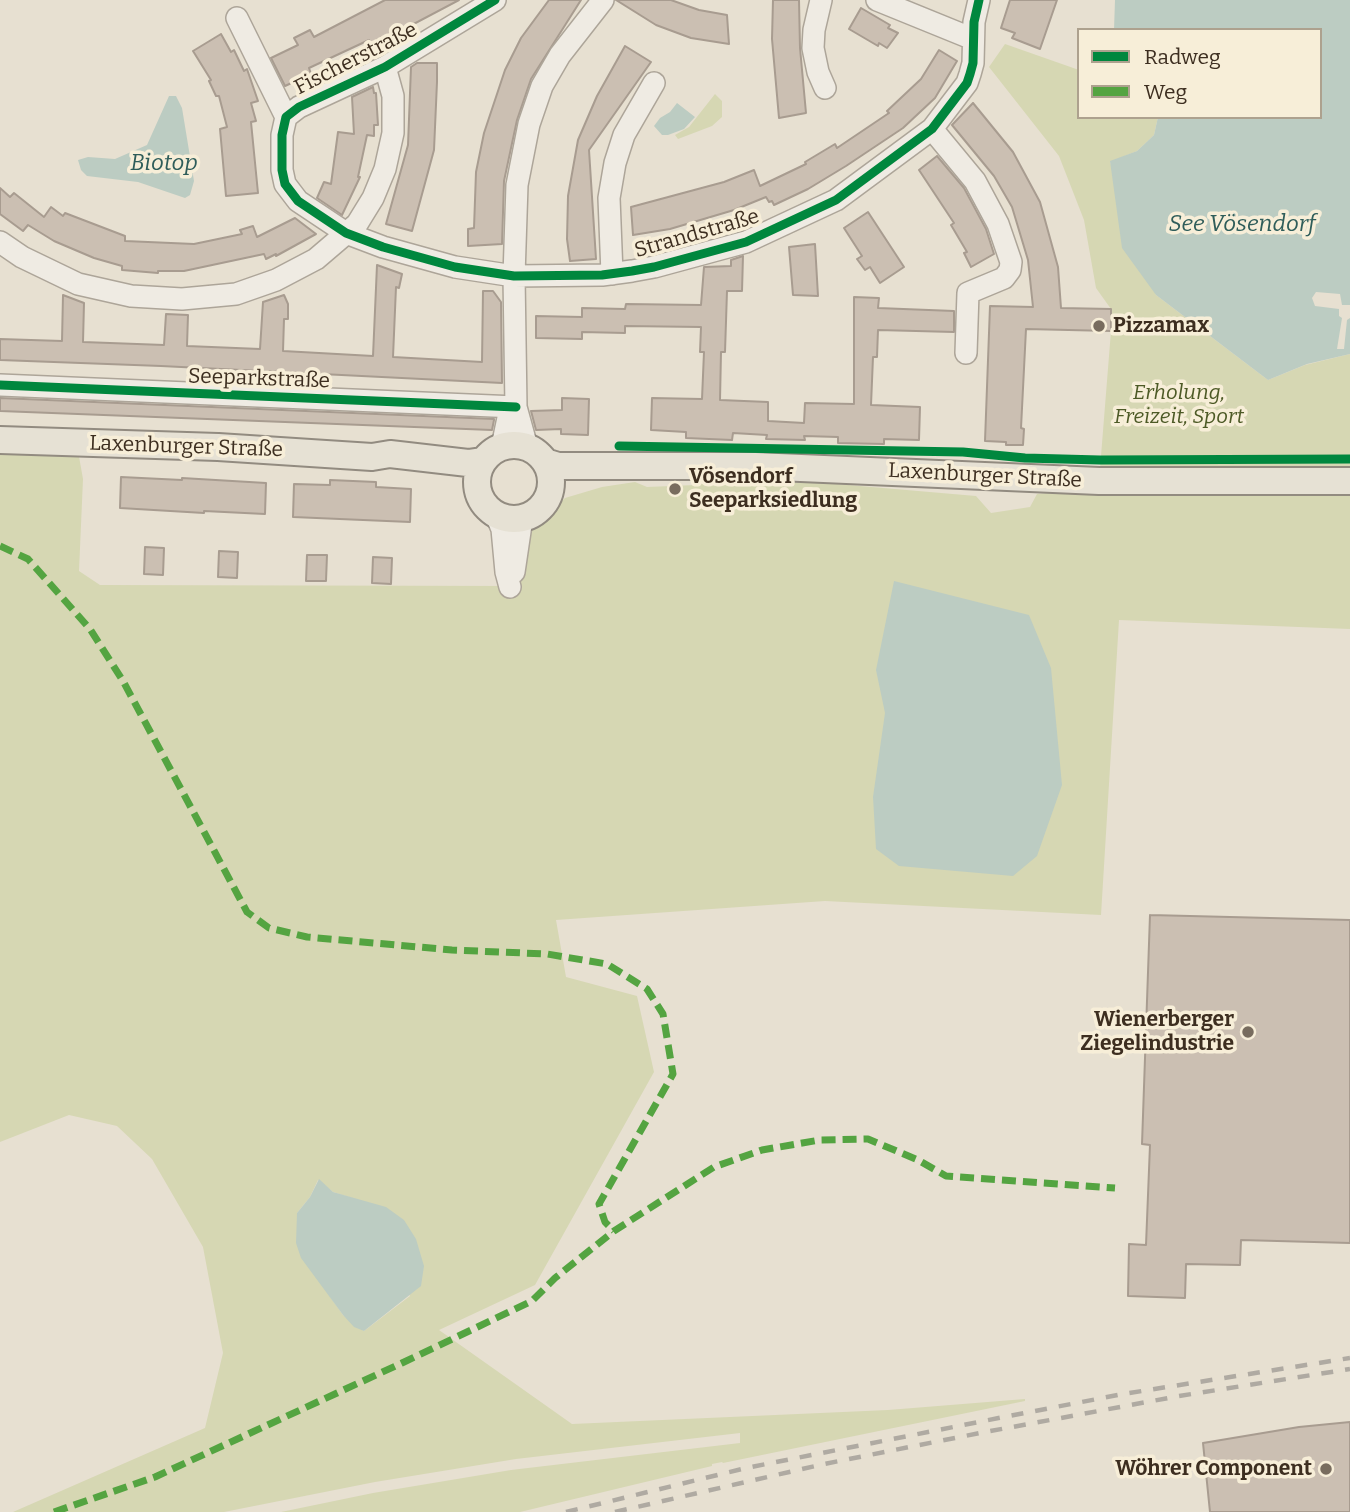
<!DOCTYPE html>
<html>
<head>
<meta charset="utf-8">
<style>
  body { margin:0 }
  #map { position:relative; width:1350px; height:1512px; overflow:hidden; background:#e7e0d1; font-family:Bitter,serif }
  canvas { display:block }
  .legend { position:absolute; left:1077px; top:28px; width:245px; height:91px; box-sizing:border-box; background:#f7eed8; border:2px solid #ada18e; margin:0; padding:9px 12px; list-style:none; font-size:21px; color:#3d2e20 }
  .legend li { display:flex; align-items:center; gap:14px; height:35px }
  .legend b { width:35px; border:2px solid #ada18e }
</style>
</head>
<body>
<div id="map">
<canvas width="1350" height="1512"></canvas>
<ul class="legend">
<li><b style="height:9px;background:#00873e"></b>Radweg</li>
<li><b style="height:9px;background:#54a441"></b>Weg</li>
</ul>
</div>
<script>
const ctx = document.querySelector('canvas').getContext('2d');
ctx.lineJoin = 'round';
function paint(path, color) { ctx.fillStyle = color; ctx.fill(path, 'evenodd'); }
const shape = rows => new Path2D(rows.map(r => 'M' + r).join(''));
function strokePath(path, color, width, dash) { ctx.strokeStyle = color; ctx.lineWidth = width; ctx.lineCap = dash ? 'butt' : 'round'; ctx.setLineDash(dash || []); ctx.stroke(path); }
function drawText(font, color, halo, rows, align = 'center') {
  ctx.font = font + ' Bitter,serif'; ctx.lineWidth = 7; ctx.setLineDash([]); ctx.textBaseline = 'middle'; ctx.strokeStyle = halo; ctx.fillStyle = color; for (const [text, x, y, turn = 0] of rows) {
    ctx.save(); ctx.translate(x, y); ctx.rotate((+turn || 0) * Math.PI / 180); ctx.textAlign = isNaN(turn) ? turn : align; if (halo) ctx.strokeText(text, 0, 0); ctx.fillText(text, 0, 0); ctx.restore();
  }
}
paint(shape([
  [1005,44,1079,70,1079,117,1158,117,1154,135,1137,151,1110,162,1156,295,1268,380,1305,365,1350,354,1350,473,1099,481,1111,331,1111,309,1096,288,1084,220,1059,156,989,67],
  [715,94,722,101,722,117,712,126,678,139,675,135,689,127],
  [0,449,78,451,83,479,79,571,100,585,515,586,531,531,565,498,602,487,635,482,647,487,695,485,744,476,976,496,991,513,1030,507,1037,494,1047,493,1123,489,1350,493,1350,629,1119,620,1101,915,825,901,556,920,566,977,637,996,654,1072,535,1285,439,1330,572,1424,888,1410,1025,1399,1025,1401,723,1463,722,1462,712,1464,712,1466,520,1512,281,1512,373,1493,511,1470,740,1443,740,1433,516,1459,375,1482,224,1512,13,1512,205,1428,223,1353,203,1247,152,1159,117,1126,69,1115,0,1142],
  [318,1180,333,1192,352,1198,410,1296,364,1331,343,1315,331,1298,297,1213,310,1197]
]), '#d6d7b3');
paint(shape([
  [1115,0,1350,0,1350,354,1307,364,1268,380,1156,295,1122,248,1110,161,1137,151,1154,135,1158,117,1320,117,1320,30,1114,30],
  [169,96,176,96,182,108,194,181,190,195,185,198,138,182,87,176,81,170,78,160,88,157,115,159,147,145],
  [677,103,695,117,684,129,668,135,662,135,654,126,660,118,670,112],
  [894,581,1029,615,1051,668,1062,785,1037,856,1013,876,899,866,876,849,873,797,885,713,876,670],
  [319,1179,333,1192,386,1207,404,1220,416,1239,424,1266,421,1286,364,1331,354,1327,343,1315,301,1258,296,1243,297,1213,310,1197]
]), '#bcccc2');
paint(shape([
  [1316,292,1340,294,1342,305,1350,305,1350,318,1347,320,1344,349,1337,349,1342,318,1339,316,1339,309,1315,306,1312,298]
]), '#e7e0d1');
const building = shape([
  [385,0,459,0,372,46,369,40,309,68,311,74,285,86,271,58,298,45,294,38,310,30,314,37,385,0],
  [549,0,581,0,531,79,517,120,504,181,502,244,468,246,468,229,474,228,476,172,484,133,505,70,521,38,549,0],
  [616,0,671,0,699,10,727,15,729,44,691,38,656,25,616,0],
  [773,0,799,0,800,48,806,113,779,118,772,39,773,0],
  [1010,0,1057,0,1040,49,1012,38,1015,33,1001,28,1010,0],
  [861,8,890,25,888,28,898,33,887,48,879,43,878,46,849,29,861,8],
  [221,34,231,52,234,50,244,71,247,69,258,101,251,103,256,121,251,122,258,193,226,196,220,129,227,127,219,96,216,96,209,81,211,80,193,51,221,34],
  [625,46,651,62,589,150,596,259,570,261,567,239,568,196,578,140,597,96,625,46],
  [939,50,957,61,935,98,903,128,846,166,808,189,774,205,772,201,769,202,766,197,734,210,670,229,633,235,631,207,724,182,754,170,760,186,806,164,805,162,835,144,837,148,889,113,887,111,921,79,939,50],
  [417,63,437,63,437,82,434,150,412,231,386,224,408,145,411,67,417,63],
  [373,87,374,93,376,93,378,125,374,125,374,136,367,135,358,177,360,177,342,215,317,198,324,182,331,184,338,132,354,134,352,97,373,87],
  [973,103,1013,152,1040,202,1058,267,1061,308,1111,309,1111,331,1026,329,1021,428,1024,429,1023,445,1006,445,1006,442,985,441,990,306,1033,307,1028,260,1012,207,994,176,952,125,973,103],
  [937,156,964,188,986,229,994,254,971,267,964,253,967,252,951,225,954,223,919,170,937,156],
  [0,188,10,197,14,193,44,217,51,207,63,216,65,213,125,236,125,241,194,244,242,234,240,230,253,226,257,237,295,218,316,234,276,256,276,254,266,259,264,254,184,271,158,271,158,273,122,270,122,266,94,258,54,241,28,225,23,231,0,214,0,188],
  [868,212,904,267,880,283,870,267,865,270,857,259,862,256,844,228,868,212],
  [815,244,818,296,793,295,789,247,815,244],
  [743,256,742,291,727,291,725,352,721,352,720,400,768,402,768,421,804,423,805,403,854,404,854,297,879,298,878,308,954,311,954,332,878,330,877,357,873,357,871,405,920,407,919,440,884,439,884,444,838,443,838,437,804,436,805,440,766,439,767,435,733,433,732,440,686,438,686,432,651,430,652,398,702,399,704,352,700,352,701,327,625,326,625,333,582,332,582,339,536,338,536,316,582,317,582,308,625,309,626,304,701,305,704,267,731,266,731,260,743,256],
  [377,265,402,274,399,288,396,287,393,357,482,362,483,291,493,291,501,302,502,383,161,366,0,360,0,339,62,341,63,295,84,303,83,342,164,345,166,314,188,315,187,346,260,349,263,302,284,295,288,304,288,319,284,319,283,351,373,356,377,265],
  [0,398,494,419,494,420,492,430,0,411,0,398],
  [562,398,589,399,588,435,561,434,561,429,536,430,531,411,562,410,562,398],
  [121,477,182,480,182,478,266,483,265,514,204,511,204,513,120,508,121,477],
  [330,480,376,482,376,487,411,489,410,522,293,517,294,484,330,485,330,480],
  [145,547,164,548,163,575,144,574,145,547],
  [219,551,238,552,237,578,218,577,219,551],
  [307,555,327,555,326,581,306,581,307,555],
  [373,557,392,558,391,584,372,583,373,557],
  [1150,915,1350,920,1350,1243,1241,1240,1240,1265,1186,1264,1185,1298,1128,1296,1129,1244,1146,1245,1150,1145,1142,1144,1150,915],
  [1350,1422,1350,1512,1210,1512,1203,1443,1299,1427,1350,1422]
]);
paint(building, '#cbbfb2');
strokePath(building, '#a89c90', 2);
const minor = shape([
  [495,0,385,67,299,107,286,117,282,135,282,170,285,184,298,201,346,233,383,247,455,267,514,276,602,275,632,271,654,267,746,242,836,200,932,129,967,83,970,74,973,63,974,22,979,0],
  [821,0,814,30,813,48,818,72,825,88],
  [877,0,973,39],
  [237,18,286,117],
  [932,129,975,181,998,224,1011,262,1010,270,1004,278,968,293,966,353],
  [0,242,22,257,78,284,131,296,182,299,236,294,276,280,316,259,357,224,373,198,385,169,393,133,393,96,385,67],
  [612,274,609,198,615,163,624,135,654,83],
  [0,385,516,407],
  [502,447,508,418,516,407],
  [527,447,516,407,514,276,517,185,529,124,542,86,560,55,603,0],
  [496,515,502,529,506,572,510,587],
  [514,572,522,518]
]);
const major = shape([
  [0,440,218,447,372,457,390,454,468,463,482,461],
  '477 482a37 37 0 1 1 74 0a37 37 0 1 1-74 0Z',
  [545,462,558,466,755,466,1099,481,1350,481]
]);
strokePath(minor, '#ada599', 24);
strokePath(major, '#928b80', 30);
strokePath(minor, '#efebe3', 21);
strokePath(major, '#e6e1d4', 26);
strokePath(shape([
  [566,1512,746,1468,1009,1416,1123,1394,1350,1358],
  [615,1512,824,1464,980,1433,1179,1396,1350,1369]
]), '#afaaa2', 4.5, [12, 12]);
strokePath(shape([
  [0,546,28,559,90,629,123,681,247,912,269,928,307,937,452,950,547,954,607,964,647,989,663,1014,673,1074,599,1204,605,1222,614,1231],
  [54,1512,155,1477,402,1363,532,1301,555,1278,614,1231,714,1167,762,1150,820,1140,868,1139,918,1160,946,1176,1115,1188]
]), '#54a441', 7, [14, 7]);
strokePath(shape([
  [495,0,385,67,299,107,286,117,282,135,282,170,285,184,298,201,346,233,383,247,455,267,514,276,602,275,632,271,654,267,746,242,836,200,932,129,967,83,970,74,973,63,974,22,979,0],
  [0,385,516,407],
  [619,446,963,452,1025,458,1100,460,1350,459]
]), '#00873e', 9);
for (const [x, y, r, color] of [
  [1099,326,7,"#786c5e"],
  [675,489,7,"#786c5e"],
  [1248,1032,7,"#786c5e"],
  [1326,1469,7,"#786c5e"]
]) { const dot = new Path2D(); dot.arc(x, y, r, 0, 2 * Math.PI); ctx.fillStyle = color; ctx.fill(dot); strokePath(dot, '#f7eed8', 2.5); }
drawText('21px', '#3d2e20', '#f7eed8', [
  ["Fischerstraße",356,59,-27],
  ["Strandstraße",697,234,-16],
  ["Seeparkstraße",259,379,2],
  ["Laxenburger Straße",186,447,2],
  ["Laxenburger Straße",985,476,3]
]);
drawText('bold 21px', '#3d2e20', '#f7eed8', [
  ["Pizzamax",1113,326],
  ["Vösendorf",689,477],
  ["Seeparksiedlung",689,501],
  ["Wienerberger",1234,1020,"right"],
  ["Ziegelindustrie",1234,1044,"right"],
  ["Wöhrer Component",1312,1469,"right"]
], 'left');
drawText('italic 21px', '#4d5a26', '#f7eed8', [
  ["Erholung,",1179,393],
  ["Freizeit, Sport",1179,417]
]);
drawText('italic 23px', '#2f5d5a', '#f7eed8', [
  ["Biotop",164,164],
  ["See Vösendorf",1242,225]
]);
</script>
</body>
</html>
